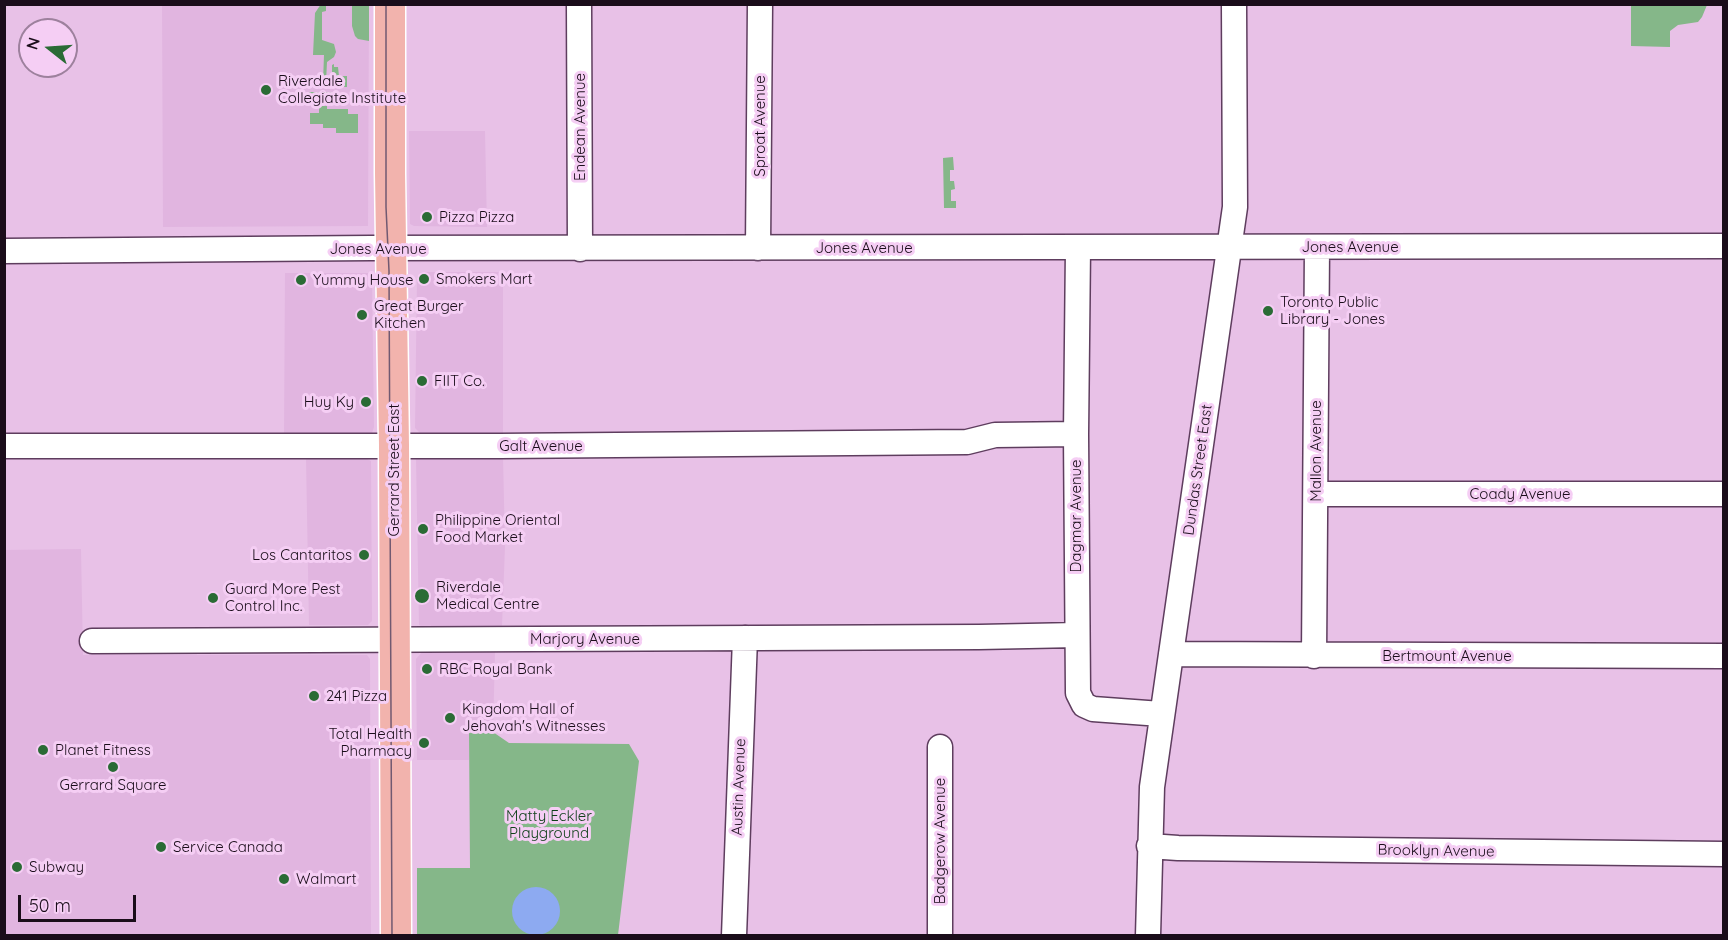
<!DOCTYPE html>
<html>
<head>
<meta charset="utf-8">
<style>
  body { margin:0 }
  #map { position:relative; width:1728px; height:940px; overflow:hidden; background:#e8c1e7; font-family:Quicksand,sans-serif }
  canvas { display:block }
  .frame { position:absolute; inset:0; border:6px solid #1a0d1a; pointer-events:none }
  .north { position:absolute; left:18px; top:18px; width:60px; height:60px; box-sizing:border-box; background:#f5cef4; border:2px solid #9d819d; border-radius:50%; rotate:287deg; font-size:16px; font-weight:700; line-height:24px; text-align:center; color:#1a0d1a }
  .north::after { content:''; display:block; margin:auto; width:21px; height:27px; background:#2a6b35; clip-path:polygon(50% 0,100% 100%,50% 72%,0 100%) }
  .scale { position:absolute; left:18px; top:895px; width:118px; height:27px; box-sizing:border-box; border:3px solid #1a0d1a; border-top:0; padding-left:8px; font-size:18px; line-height:21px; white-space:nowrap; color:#1a0d1a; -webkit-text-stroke:4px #f5cef4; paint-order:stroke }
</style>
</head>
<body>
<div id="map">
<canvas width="1728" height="940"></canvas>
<div class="frame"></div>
<div class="north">N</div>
<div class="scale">50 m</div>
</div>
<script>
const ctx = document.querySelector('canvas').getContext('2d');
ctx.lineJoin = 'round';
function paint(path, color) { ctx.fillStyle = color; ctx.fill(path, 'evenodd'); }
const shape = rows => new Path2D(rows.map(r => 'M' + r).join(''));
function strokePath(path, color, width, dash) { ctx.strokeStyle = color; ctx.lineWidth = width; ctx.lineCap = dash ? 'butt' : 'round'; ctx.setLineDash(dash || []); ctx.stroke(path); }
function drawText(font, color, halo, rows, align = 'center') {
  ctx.font = font + ' Quicksand,sans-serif'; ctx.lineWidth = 6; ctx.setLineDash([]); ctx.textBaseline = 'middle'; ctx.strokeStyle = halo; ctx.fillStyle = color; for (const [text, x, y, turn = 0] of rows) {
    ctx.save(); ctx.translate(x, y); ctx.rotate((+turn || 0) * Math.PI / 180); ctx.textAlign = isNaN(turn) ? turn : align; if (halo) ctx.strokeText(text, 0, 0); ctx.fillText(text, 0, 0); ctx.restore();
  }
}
paint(shape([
  [162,5,369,5,368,226,163,227],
  [409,131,485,131,487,227,414,226,410,224],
  [421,272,503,272,503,433,421,434,415,428,417,277],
  [285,273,368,273,372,275,374,427,372,433,284,434],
  [503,457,505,546,502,626,423,627,419,625,416,459],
  [306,458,367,459,371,461,372,621,368,625,309,625],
  [81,549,83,655,367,655,370,659,371,935,5,935,4,550],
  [422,652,495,652,493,732,469,733,469,760,417,760,416,659]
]), '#e1b5e0');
paint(shape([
  [321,4,326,5,326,11,322,12,322,40,334,44,336,52,334,57,327,62,326,82,323,82,324,55,313,55,315,13],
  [352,5,369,5,369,41,358,39,355,36,352,26],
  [1631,5,1707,4,1707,5,1702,17,1698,22,1678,25,1670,31,1670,47,1631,46],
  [334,64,334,67,338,67,339,76,347,76,347,87,344,87,344,78,334,78,334,83,332,83,332,65],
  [309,92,334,92,334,96,339,96,339,101,347,101,347,104,335,104,335,100,330,100,330,96,309,96],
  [319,106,327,106,327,109,348,109,348,114,358,114,358,133,336,133,336,128,323,128,323,124,310,124,310,113,319,113],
  [953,157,954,170,950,170,950,181,954,181,955,189,951,190,951,201,956,201,956,208,944,208,943,158],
  [493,732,509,743,629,744,639,761,618,935,417,935,417,868,470,868,469,733]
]), '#85b789');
paint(shape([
  '512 911a24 24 0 1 1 48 0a24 24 0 1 1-48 0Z'
]), '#8daaf1');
const minor = shape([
  [579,4,580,249],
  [758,248,760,4],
  [1078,248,1076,434,1078,693,1084,705,1093,709,1161,714],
  [4,251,371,248,1724,246],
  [4,446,500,446,967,442,995,435,1076,434],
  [1316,494,1724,494],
  [92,641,979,637,1077,635],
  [1171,654,1724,656],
  [1314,656,1317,247],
  [940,747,940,936],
  [1149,846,1178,848,1724,854],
  [734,936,745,638],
  [1148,936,1152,787,1235,207,1234,4]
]);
const major = shape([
  [390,4,390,173,394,445,396,936]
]);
strokePath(minor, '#5e3d5e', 27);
strokePath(major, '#fff', 33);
strokePath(minor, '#fff', 24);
strokePath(major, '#f2b3ad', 30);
strokePath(shape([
  [386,4,386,207,389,271,392,936]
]), '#715971', 1.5);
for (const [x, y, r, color] of [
  [266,90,6,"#2a6b35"],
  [427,217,6,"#2a6b35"],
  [424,279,6,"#2a6b35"],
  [301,280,6,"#2a6b35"],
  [1268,311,6,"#2a6b35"],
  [362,315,6,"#2a6b35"],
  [422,381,6,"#2a6b35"],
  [366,402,6,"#2a6b35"],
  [423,529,6,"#2a6b35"],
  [364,555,6,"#2a6b35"],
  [422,596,8,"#2a6b35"],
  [213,598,6,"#2a6b35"],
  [427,669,6,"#2a6b35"],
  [314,696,6,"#2a6b35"],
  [450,718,6,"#2a6b35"],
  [424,743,6,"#2a6b35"],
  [43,750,6,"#2a6b35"],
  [113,767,6,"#2a6b35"],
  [161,847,6,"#2a6b35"],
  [17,867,6,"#2a6b35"],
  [284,879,6,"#2a6b35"]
]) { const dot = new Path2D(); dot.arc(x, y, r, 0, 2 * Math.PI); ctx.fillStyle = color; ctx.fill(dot); strokePath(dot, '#f5cef4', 2); }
drawText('15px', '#1a0d1a', '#f5cef4', [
  ["Riverdale",278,81],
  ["Collegiate Institute",278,98],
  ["Pizza Pizza",439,217],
  ["Smokers Mart",436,279],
  ["Yummy House",313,280],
  ["Toronto Public",1280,302],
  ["Library - Jones",1280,319],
  ["Great Burger",374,306],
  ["Kitchen",374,323],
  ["FIIT Co.",434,381],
  ["Huy Ky",354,402,"right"],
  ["Philippine Oriental",435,520],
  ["Food Market",435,537],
  ["Los Cantaritos",352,555,"right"],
  ["Riverdale",436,587],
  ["Medical Centre",436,604],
  ["Guard More Pest",225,589],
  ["Control Inc.",225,606],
  ["RBC Royal Bank",439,669],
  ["241 Pizza",326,696],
  ["Kingdom Hall of",462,709],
  ["Jehovah's Witnesses",462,726],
  ["Total Health",412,734,"right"],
  ["Pharmacy",412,751,"right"],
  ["Planet Fitness",55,750],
  ["Gerrard Square",113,785,"center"],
  ["Service Canada",173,847],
  ["Subway",29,867],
  ["Walmart",296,879]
], 'left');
drawText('15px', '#1a0d1a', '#f5cef4', [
  ["Sproat Avenue",760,126,-90],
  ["Endean Avenue",580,127,-90],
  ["Jones Avenue",1350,247],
  ["Jones Avenue",864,248],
  ["Jones Avenue",378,249],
  ["Galt Avenue",541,446],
  ["Mallon Avenue",1316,451,-90],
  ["Gerrard Street East",394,470,-90],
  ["Dundas Street East",1198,470,-82],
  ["Coady Avenue",1520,494],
  ["Dagmar Avenue",1076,516,-90],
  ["Marjory Avenue",585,639],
  ["Bertmount Avenue",1447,656],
  ["Austin Avenue",739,787,-88],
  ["Badgerow Avenue",940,841,-90],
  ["Brooklyn Avenue",1436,851,1]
]);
drawText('15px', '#10411a', '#f5cef4', [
  ["Matty Eckler",549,816],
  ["Playground",549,833]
]);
</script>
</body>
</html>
